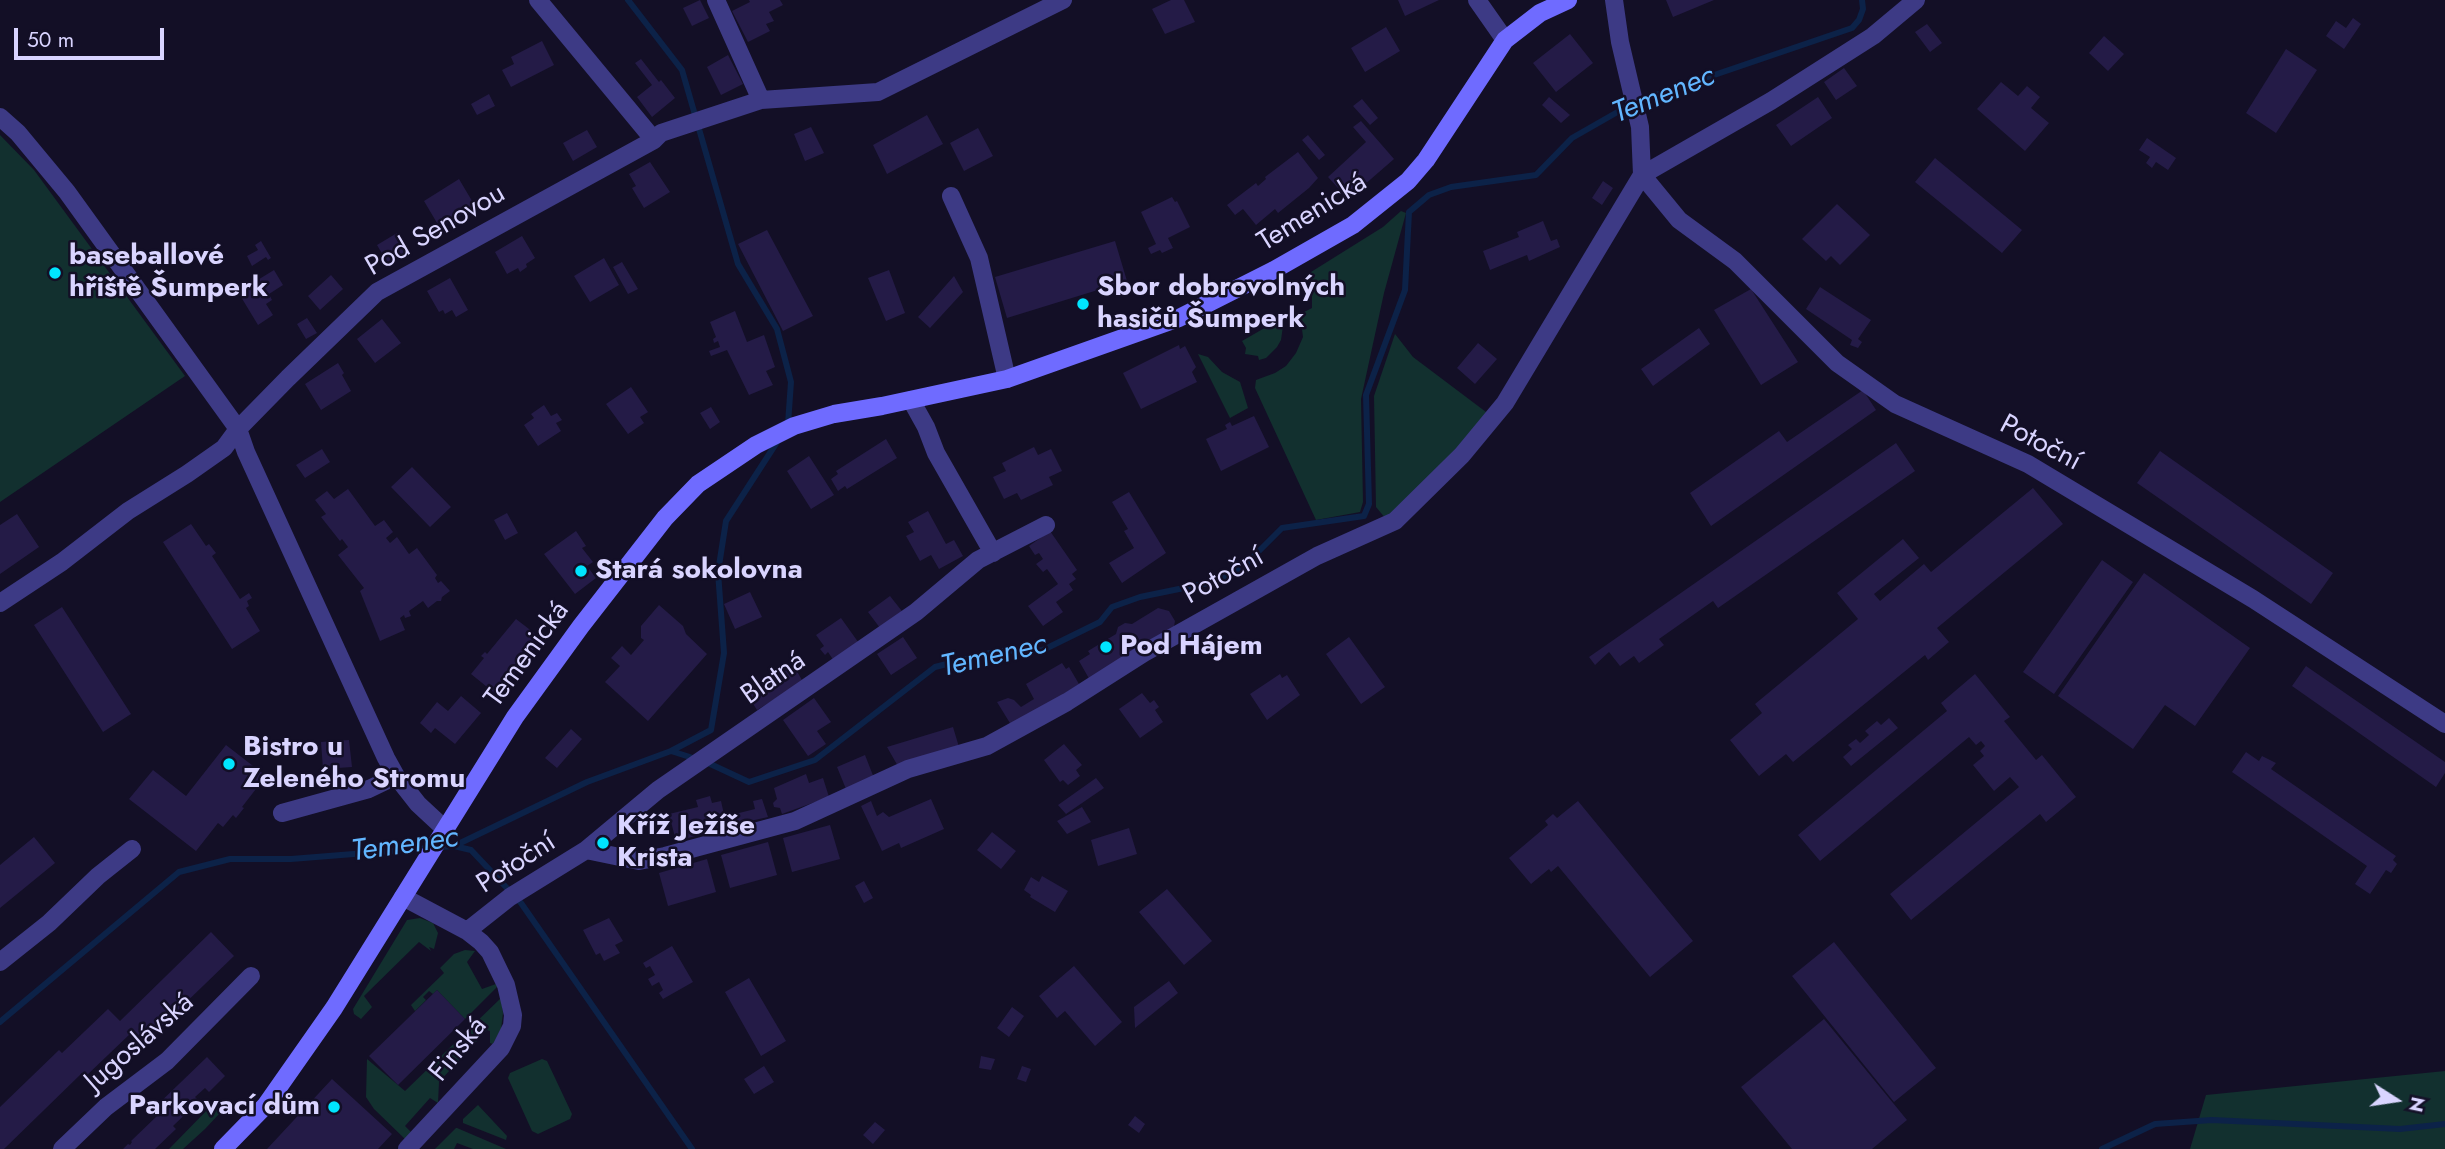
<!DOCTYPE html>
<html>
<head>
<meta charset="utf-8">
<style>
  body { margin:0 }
  #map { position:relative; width:2445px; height:1149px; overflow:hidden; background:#130f26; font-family:Jost,sans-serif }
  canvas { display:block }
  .north { position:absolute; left:2361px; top:1065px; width:70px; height:70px; -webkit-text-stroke:5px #130f26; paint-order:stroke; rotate:102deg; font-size:19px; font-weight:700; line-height:28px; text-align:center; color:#d9d4ff }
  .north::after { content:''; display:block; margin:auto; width:24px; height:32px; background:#d9d4ff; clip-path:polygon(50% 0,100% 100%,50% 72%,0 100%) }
  .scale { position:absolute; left:14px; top:28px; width:150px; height:32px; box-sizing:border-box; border:4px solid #d9d4ff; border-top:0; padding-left:9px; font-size:21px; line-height:24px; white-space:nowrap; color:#d9d4ff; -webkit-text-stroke:5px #130f26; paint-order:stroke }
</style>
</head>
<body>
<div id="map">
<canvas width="2445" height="1149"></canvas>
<div class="north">N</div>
<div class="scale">50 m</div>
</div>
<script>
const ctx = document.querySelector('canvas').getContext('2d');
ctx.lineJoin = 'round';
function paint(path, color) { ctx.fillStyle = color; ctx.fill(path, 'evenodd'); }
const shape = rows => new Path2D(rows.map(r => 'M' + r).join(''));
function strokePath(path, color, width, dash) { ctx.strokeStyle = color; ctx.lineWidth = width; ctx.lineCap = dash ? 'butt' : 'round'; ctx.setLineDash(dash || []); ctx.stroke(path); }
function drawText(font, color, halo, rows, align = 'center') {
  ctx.font = font + ' Jost,sans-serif'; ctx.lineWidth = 5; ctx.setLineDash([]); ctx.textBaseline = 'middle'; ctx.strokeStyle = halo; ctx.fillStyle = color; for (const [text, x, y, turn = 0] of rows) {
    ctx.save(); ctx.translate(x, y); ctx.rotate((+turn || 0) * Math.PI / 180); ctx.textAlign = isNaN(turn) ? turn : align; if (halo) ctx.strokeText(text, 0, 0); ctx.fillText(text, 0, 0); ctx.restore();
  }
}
paint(shape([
  [0,135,34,170,185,376,0,502],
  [1401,211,1406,213,1384,293,1361,399,1363,502,1360,512,1316,520,1255,388,1256,380,1275,373,1286,366,1296,353,1303,337,1300,314,1312,308,1312,294,1303,293,1303,279,1311,272,1383,227],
  [1275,322,1283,326,1281,340,1277,347,1266,358,1259,360,1258,356,1245,354,1246,348,1242,341],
  [1395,334,1413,357,1490,415,1386,519,1376,507,1374,396],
  [1198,354,1208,357,1222,372,1240,382,1248,408,1230,418],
  [420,918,433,923,438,933,434,949,429,947,431,951,419,942,364,996,372,1007,361,1019,354,1014,353,1009,407,920],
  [465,950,475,951,467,962,482,989,496,984,497,987,465,1019,437,990,433,994,429,991,423,997,426,1000,415,1011,411,1005,444,973,440,968,454,954],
  [501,998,503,1013,501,1029,493,1044,490,1043,490,1031,487,1030,439,1082,438,1103,430,1098,405,1126,411,1132,405,1139,374,1109,366,1097,367,1059,405,1091],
  [542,1059,547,1061,572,1114,570,1119,538,1134,532,1131,508,1078,510,1073],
  [2445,1071,2445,1149,2190,1149,2206,1095],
  [212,1105,220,1113,205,1129,183,1149,169,1149],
  [478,1105,507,1136,506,1140,463,1123,463,1119],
  [456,1128,457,1128,506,1149,473,1149,457,1143,454,1149,435,1149]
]), '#12302f');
strokePath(shape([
  [628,0,682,70,738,264,777,329,791,382,788,424],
  [671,751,711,730,724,653,718,572,726,521,779,439],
  [706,762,749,782,815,760,935,667,998,651,1043,650,1100,622,1112,607,1140,597,1213,582,1242,568,1282,528,1364,516,1369,504,1366,395,1405,290,1409,212,1429,195,1451,187,1536,175,1572,138,1635,102,1852,28,1859,20,1863,9,1862,0],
  [454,846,471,850,521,903,692,1149],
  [0,1022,179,872,230,859,291,859,454,846,587,782,671,751,696,759],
  [2102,1149,2155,1124,2212,1120,2400,1129,2445,1124]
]), '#0c2248', 6);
paint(shape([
  [700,0,709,18,692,26,683,8],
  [749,0,780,0,783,5,769,12,774,21,766,24,770,31,748,42,732,11,750,2],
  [1171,0,1184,0,1195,22,1165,34,1152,9],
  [1398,0,1439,0,1405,16],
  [1666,0,1714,0,1673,17],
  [2353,18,2361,24,2344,49,2326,36,2336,21,2346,28],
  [1927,24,1942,43,1930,52,1915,32],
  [1386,27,1400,51,1365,72,1351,48],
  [1570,34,1593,63,1556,92,1533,63],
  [2104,36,2124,54,2108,71,2089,53],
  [542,41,554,65,511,87,502,70,514,64,511,57],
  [2286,49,2317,70,2276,133,2246,113],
  [728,55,743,84,721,95,707,67],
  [641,59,659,82,661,80,675,98,652,117,637,97,652,85,635,63],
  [1844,68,1857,86,1836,100,1824,82],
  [2001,82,2018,96,2027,86,2040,97,2031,108,2049,123,2025,151,1977,109],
  [489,94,495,106,477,115,471,104],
  [1549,97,1570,115,1561,123,1542,105],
  [1818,97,1832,118,1791,146,1776,125],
  [1362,99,1378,118,1370,125,1353,106],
  [927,115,943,144,887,174,873,145],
  [1361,121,1394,159,1348,199,1328,177,1366,142,1353,127],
  [811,127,824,153,805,161,794,134],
  [978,128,993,156,964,171,950,143],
  [587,130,597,147,573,161,563,143],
  [1308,135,1325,155,1319,160,1302,140],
  [2147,138,2176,158,2168,170,2156,162,2152,168,2146,163,2150,157,2139,150],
  [1298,152,1318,178,1309,188,1278,213,1275,209,1256,225,1243,209,1235,215,1227,205,1256,183,1258,186,1266,179,1265,177],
  [1935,158,2022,230,2002,253,1915,182],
  [650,162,670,192,644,208,632,188,636,186,629,174],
  [459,179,475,206,440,228,424,201],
  [1603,181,1613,188,1602,205,1592,198],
  [1172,197,1175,202,1177,201,1190,227,1168,238,1173,248,1162,253,1160,250,1151,254,1148,248,1156,244,1141,212],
  [1837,204,1870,235,1840,265,1831,256,1826,261,1802,239],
  [1543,221,1551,241,1557,239,1560,247,1529,261,1527,255,1490,270,1483,251,1519,237,1517,232],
  [767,230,813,316,783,331,738,244],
  [397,233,409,253,388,264,377,245],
  [522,236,535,258,526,264,527,267,520,272,518,268,507,274,495,252],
  [261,241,271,258,268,260,266,257,252,266,247,256,258,250,255,245],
  [1115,241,1127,281,1007,318,995,277],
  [604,258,619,285,590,302,574,276],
  [622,262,638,289,628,294,613,267],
  [274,270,283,285,269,294,272,300,266,304,273,315,258,325,238,292],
  [889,270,905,313,886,321,868,278],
  [331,275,343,289,320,310,308,296],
  [954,276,963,292,930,328,918,317],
  [450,278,468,310,456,317,452,310,445,314,443,310,439,312,427,291],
  [1820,287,1871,320,1858,339,1862,342,1858,348,1850,345,1852,340,1806,309],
  [1751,289,1798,362,1761,385,1714,310],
  [735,311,747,342,764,335,775,367,766,371,773,385,749,395,727,350,711,356,709,351,720,347,718,341,714,343,713,339,716,337,710,322],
  [307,318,317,333,306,339,297,324],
  [382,319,401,343,375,363,357,339],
  [1699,328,1710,344,1653,386,1641,369],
  [1478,343,1497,359,1475,384,1457,368],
  [1179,345,1180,349,1185,346,1196,367,1192,372,1197,382,1141,409,1123,373],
  [338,363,344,373,342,375,351,391,321,410,305,384],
  [631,387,648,412,640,417,644,423,628,434,606,404],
  [1863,390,1876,410,1711,526,1690,493,1779,431,1787,442],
  [544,405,551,416,557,413,562,420,556,423,561,431,538,446,524,425,534,418,531,414],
  [711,407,720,422,710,429,700,413],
  [1254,416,1269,447,1221,471,1206,439,1227,429,1225,425,1230,422,1232,426],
  [886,439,897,458,847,489,845,486,838,491,831,479,838,474,836,471],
  [1896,443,1915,471,1718,608,1713,601,1659,639,1664,645,1639,663,1634,656,1620,666,1609,652,1595,665,1589,657],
  [1034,447,1038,455,1051,449,1062,471,1049,477,1053,485,1021,500,1017,493,1004,499,993,477,1006,471,1002,463],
  [322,449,330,462,305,478,296,465],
  [2160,451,2333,573,2311,604,2137,483],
  [809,456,834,495,811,509,787,471],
  [412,467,451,507,430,527,391,487],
  [2033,488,2063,524,1937,628,1949,642,1928,660,1925,655,1793,762,1786,754,1759,776,1730,740,1762,713,1755,704,1858,619,1837,593,1903,539,1919,558,1874,594,1880,601,1924,564,1931,572],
  [348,489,375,526,384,520,393,532,386,538,390,543,397,537,409,554,417,548,437,575,435,578,438,583,441,581,450,591,442,597,441,601,437,601,428,608,423,601,409,611,411,616,405,618,404,615,400,618,405,630,380,641,360,591,364,588,338,555,348,547,342,539,340,541,321,517,326,514,315,500,327,491,334,499],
  [1129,492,1166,553,1122,583,1109,563,1134,548,1124,531,1128,529,1112,502],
  [928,511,946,544,954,540,963,556,939,569,931,555,920,561,906,536,914,532,908,522],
  [507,513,518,533,505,540,494,520],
  [17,514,39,547,0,574,0,525],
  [191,524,206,546,209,544,216,553,212,556,240,599,249,593,252,598,247,601,249,606,246,608,260,631,232,649,163,542],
  [576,531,586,546,582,548,593,562,587,566,596,578,575,594,544,554],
  [1050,531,1077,570,1072,574,1076,579,1069,584,1073,590,1056,602,1063,612,1043,626,1028,606,1058,584,1047,569,1043,572,1036,564,1043,559,1039,553,1035,555,1029,546],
  [2102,560,2133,582,2054,694,2023,672],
  [2144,573,2250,648,2195,726,2165,705,2133,749,2058,696],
  [750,592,762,617,735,629,724,604],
  [890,596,905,615,883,632,868,612],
  [659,605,683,626,686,634,707,654,648,721,605,682,620,666,611,658,622,646,631,655,644,640,641,638,641,626],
  [62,607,131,714,103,732,34,625],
  [1158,608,1169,611,1175,621,1173,632,1091,682,1079,661,1090,654,1088,651,1116,634,1118,627,1125,623,1132,624],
  [841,618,861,646,836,664,828,652,825,655,820,649,824,646,816,635],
  [516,619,542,639,497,695,471,674,484,658,481,656,485,652,487,654],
  [903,637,917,658,891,675,877,654],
  [1349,637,1385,687,1361,704,1326,654],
  [1062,663,1066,669,1069,667,1079,684,1013,728,997,702,1008,698,1014,700,1021,707,1034,699,1026,684],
  [794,666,803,682,757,710,746,693],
  [2306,666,2445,762,2445,773,2436,787,2292,686],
  [1280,674,1282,678,1287,675,1300,695,1267,720,1250,694],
  [1975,674,2010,717,2004,721,2032,755,2036,760,2042,755,2076,797,2046,822,2040,814,1911,920,1890,894,2019,787,2010,777,1994,791,1973,765,1984,756,1980,751,1985,746,1981,741,1976,745,1969,737,1820,861,1798,835,1947,711,1941,703],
  [1142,693,1150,703,1154,700,1159,707,1155,710,1163,722,1140,738,1119,709],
  [461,696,481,713,455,744,435,728,431,733,420,723,437,702,448,711],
  [814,698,831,722,817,731,826,744,808,756,783,720],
  [1889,718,1898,728,1851,766,1843,757,1852,749,1848,745,1856,739,1860,743,1869,735,1865,731,1877,721,1881,725],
  [953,727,959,747,899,768,887,747],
  [571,729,582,739,557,768,545,758],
  [349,740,352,767,323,769,321,742],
  [1064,744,1082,765,1076,770,1080,776,1068,785,1063,780,1060,782,1044,760],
  [226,745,266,776,242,807,244,808,236,818,233,815,223,827,218,823,196,851,129,799,153,770,186,796],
  [2246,752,2259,761,2262,756,2276,763,2271,769,2396,856,2393,860,2397,864,2391,873,2386,870,2370,894,2355,884,2367,866,2232,772],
  [865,755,874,778,846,789,837,767],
  [806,774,809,783,823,778,829,797,782,814,780,808,774,807,773,803,777,799,774,788],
  [1096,778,1104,788,1066,814,1058,805],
  [710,796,712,803,721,801,727,828,676,841,669,814,698,807,696,800],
  [762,799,768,817,737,824,735,814,755,809,753,801],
  [931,799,944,829,901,848,899,843,882,851,861,806,871,801,877,816,883,812,889,817],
  [1578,801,1693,941,1650,977,1558,866,1551,872,1549,869,1531,884,1509,858,1548,825,1545,821,1553,814,1557,818],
  [1082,807,1091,822,1067,834,1057,821],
  [830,825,840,859,792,872,783,838],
  [1129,828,1137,854,1098,866,1091,840],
  [992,832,1016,851,1001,869,977,850],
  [34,837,55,863,0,908,0,865],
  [768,842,777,875,730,888,721,855],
  [707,859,716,892,668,906,659,873],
  [1042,876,1068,891,1055,912,1030,897,1031,895,1024,890,1031,877,1039,882],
  [864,881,873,898,864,903,855,886],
  [1167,889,1212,941,1184,965,1139,912],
  [609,918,623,941,615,945,620,953,604,961,600,953,596,955,583,930],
  [211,932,234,956,143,1044,131,1033,85,1077,82,1073,4,1149,0,1149,0,1107,59,1050,62,1053,108,1009,120,1021],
  [1834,942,1936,1068,1894,1102,1792,976],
  [672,946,693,982,663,999,659,993,663,990,659,982,652,986,648,979,655,975,650,966,646,968,643,963],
  [1074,966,1122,1022,1095,1046,1065,1011,1057,1018,1039,996],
  [749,978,786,1041,761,1056,725,992],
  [1169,981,1178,993,1135,1028,1134,1007],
  [437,990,465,1019,398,1085,369,1056],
  [1012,1007,1024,1016,1009,1037,997,1028],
  [1824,1019,1907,1120,1872,1149,1792,1149,1741,1087],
  [981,1056,995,1059,991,1070,979,1068],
  [207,1057,225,1076,209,1092,205,1088,195,1097,199,1101,173,1126,176,1129,155,1149,123,1149,128,1144,130,1145,132,1142,131,1141,157,1116,152,1110],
  [764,1066,774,1082,754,1094,744,1079],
  [1022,1066,1031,1069,1026,1082,1017,1079],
  [332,1079,392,1134,378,1149,267,1149],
  [1135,1116,1145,1124,1139,1133,1128,1125],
  [875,1122,885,1130,873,1144,863,1135]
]), '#241b47');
strokePath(shape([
  [538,0,654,140],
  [716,0,761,100],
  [1477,0,1505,40],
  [1614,0,1620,42,1640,127,1642,175,1679,220,1735,261,1837,363,1895,404,2028,464,2253,599,2445,724],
  [0,117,18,133,67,192,238,429,246,452,386,758,396,776,418,804,446,830],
  [951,196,979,258,1007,379],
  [911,400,926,427,936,453,993,553],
  [0,603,62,562,128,511,187,474,224,448,238,429,288,378,377,292,654,140,661,133,761,100,878,92,1063,0],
  [282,813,369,789,396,776],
  [586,850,658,790,916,612,978,560,1046,525],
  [403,897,467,931,481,942,490,952,506,985,513,1015,512,1026,501,1048,407,1149],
  [467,931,510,897,586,850,639,861,665,856,795,821,908,769,987,746,1067,702,1144,653,1317,556,1395,521,1462,455,1505,403,1642,175,1771,101,1873,36,1916,0],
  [0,962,49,923,98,876,132,849],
  [62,1149,106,1107,167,1061,251,976]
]), '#3d3a85', 18);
strokePath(shape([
  [223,1149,266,1105,334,1008,515,717,581,626,665,518,698,484,756,445,794,426,834,414,882,406,1007,379,1179,318,1274,270,1353,225,1408,181,1426,160,1505,40,1540,13,1568,0]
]), '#6f6bff', 18);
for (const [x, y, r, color] of [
  [55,273,7,"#00e5ff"],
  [1083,304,7,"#00e5ff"],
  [581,571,7,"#00e5ff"],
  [1106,647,7,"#00e5ff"],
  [229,764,7,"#00e5ff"],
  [603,843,7,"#00e5ff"],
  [334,1107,7,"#00e5ff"]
]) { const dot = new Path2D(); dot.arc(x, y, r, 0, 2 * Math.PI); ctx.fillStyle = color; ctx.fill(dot); strokePath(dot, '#130f26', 2.5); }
drawText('28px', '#d9d4ff', '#130f26', [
  ["Temenická",1313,213,-32],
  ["Pod Senovou",436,231,-30],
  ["Potoční",2040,444,28],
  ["Potoční",1224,577,-29],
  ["Temenická",528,655,-54],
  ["Blatná",774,679,-35],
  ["Potoční",517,864,-33],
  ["Jugoslávská",140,1043,-41],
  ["Finská",459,1050,-51]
]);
drawText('bold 28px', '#d9d4ff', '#130f26', [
  ["baseballové",69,257],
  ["hřiště Šumperk",69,289],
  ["Sbor dobrovolných",1097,288],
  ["hasičů Šumperk",1097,320],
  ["Stará sokolovna",595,571],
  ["Pod Hájem",1120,647],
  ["Bistro u",243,748],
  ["Zeleného Stromu",243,780],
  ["Kříž Ježíše",617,827],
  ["Krista",617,859],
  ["Parkovací dům",320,1107,"right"]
], 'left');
drawText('italic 30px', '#62b6ff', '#130f26', [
  ["Temenec",1664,96,-22],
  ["Temenec",994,657,-13],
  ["Temenec",405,846,-8]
]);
</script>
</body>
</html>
